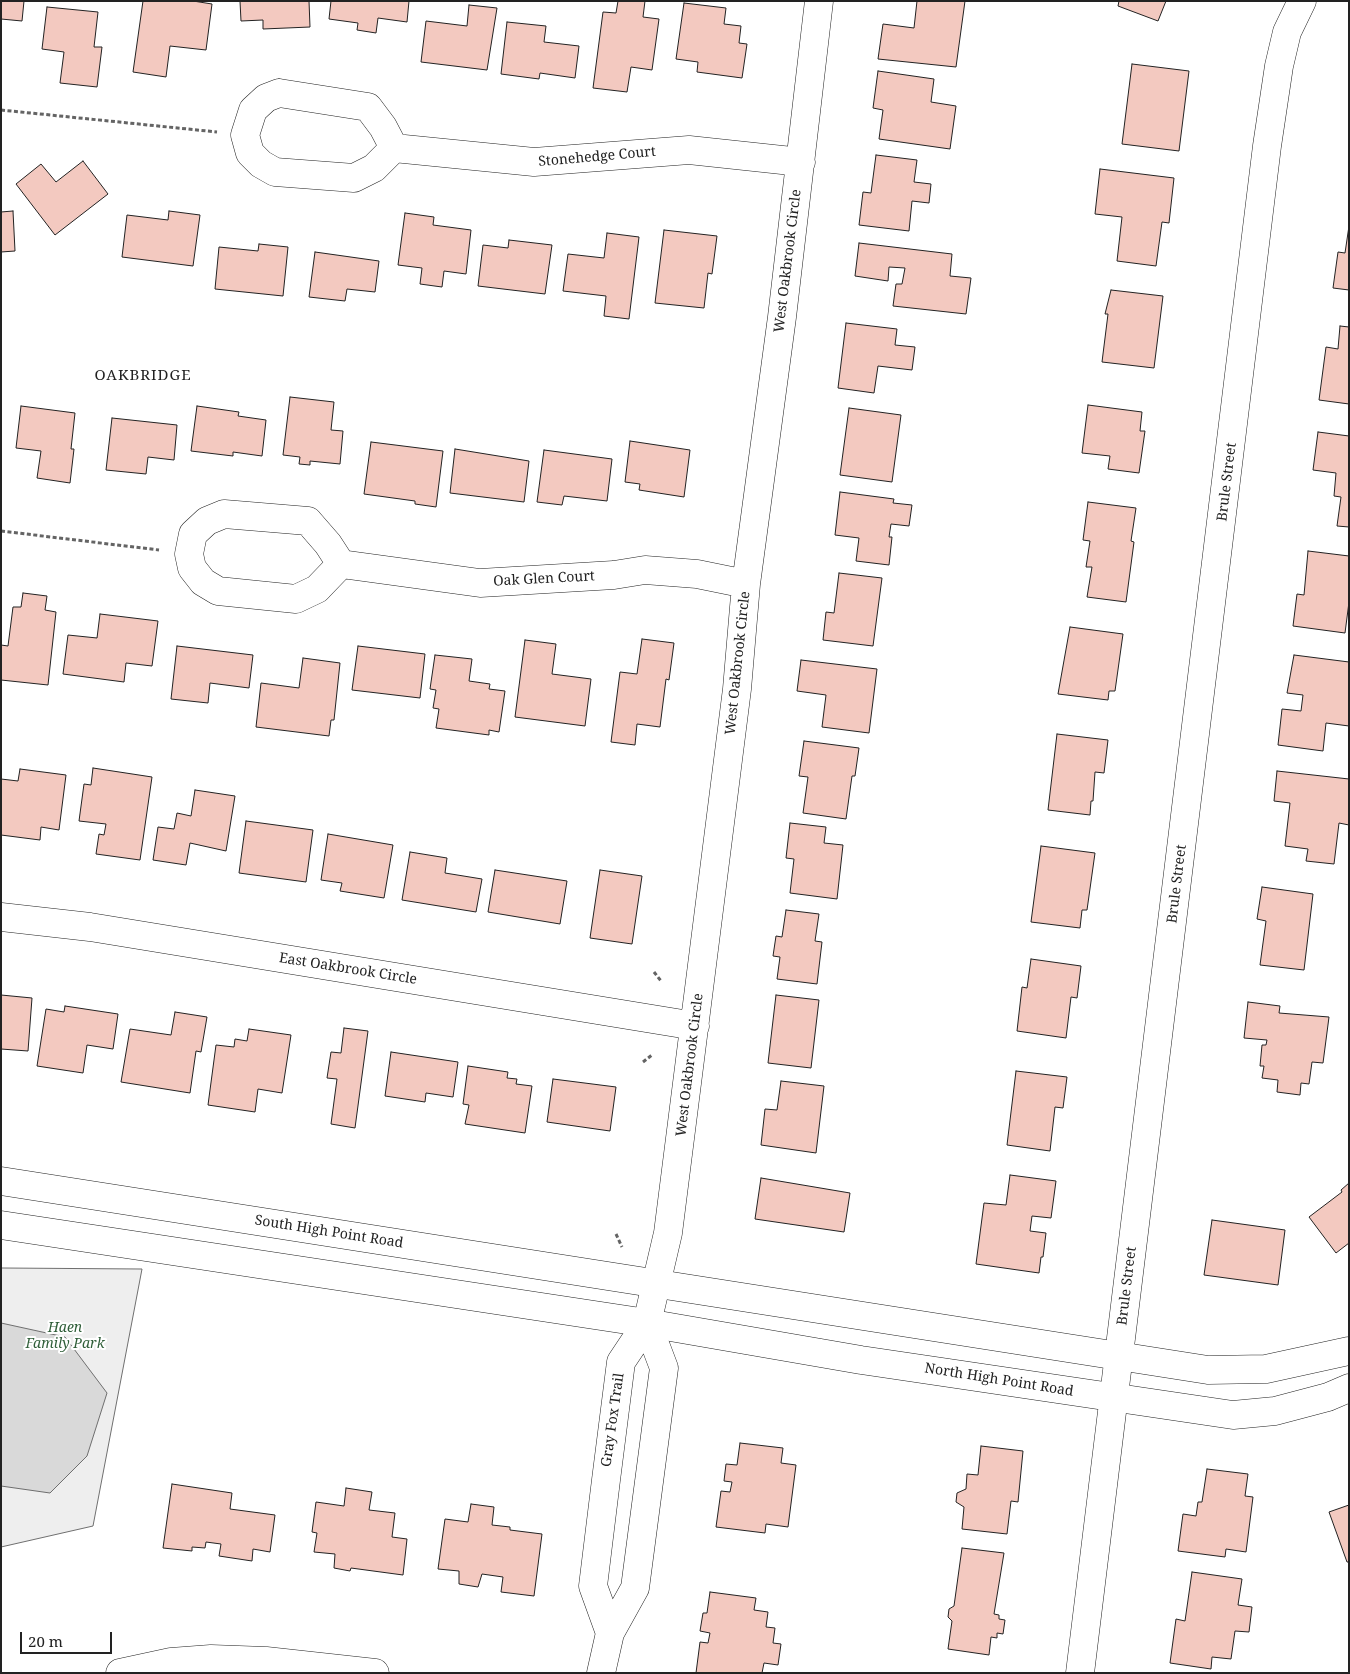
<!DOCTYPE html>
<html>
<head>
<meta charset="utf-8">
<style>
  body { margin:0 }
  #map { position:relative; width:1350px; height:1674px; overflow:hidden; background:#fff; font-family:"Noto Serif",serif }
  canvas { display:block }
  .frame { position:absolute; inset:0; border:2px solid #222; pointer-events:none }
  .scale { position:absolute; left:20px; top:1632px; width:92px; height:22px; box-sizing:border-box; border:2px solid #222; border-top:0; padding-left:6px; font-size:15px; line-height:18px; white-space:nowrap; color:#222; -webkit-text-stroke:4px #fff; paint-order:stroke }
</style>
</head>
<body>
<div id="map">
<canvas width="1350" height="1674"></canvas>
<div class="frame"></div>
<div class="scale">20 m</div>
</div>
<script>
const ctx = document.querySelector('canvas').getContext('2d');
ctx.lineJoin = 'round';
function paint(path, color) { ctx.fillStyle = color; ctx.fill(path, 'evenodd'); }
const shape = rows => new Path2D(rows.map(r => 'M' + r).join(''));
function strokePath(path, color, width, dash) { ctx.strokeStyle = color; ctx.lineWidth = width; ctx.lineCap = dash ? 'butt' : 'round'; ctx.setLineDash(dash || []); ctx.stroke(path); }
function drawText(font, color, halo, rows, align = 'center') {
  ctx.font = font + ' "Noto Serif",serif'; ctx.lineWidth = 4; ctx.setLineDash([]); ctx.textBaseline = 'middle'; ctx.strokeStyle = halo; ctx.fillStyle = color; for (const [text, x, y, turn = 0] of rows) {
    ctx.save(); ctx.translate(x, y); ctx.rotate((+turn || 0) * Math.PI / 180); ctx.textAlign = isNaN(turn) ? turn : align; if (halo) ctx.strokeText(text, 0, 0); ctx.fillText(text, 0, 0); ctx.restore();
  }
}
const green = shape([
  [1,1268,142,1269,93,1526,1,1547,1,1268]
]);
paint(green, '#eee');
strokePath(green, '#6f6f6f', 1);
const water = shape([
  [1,1323,65,1337,107,1393,87,1456,50,1493,1,1486,1,1323]
]);
paint(water, '#d9d9d9');
strokePath(water, '#6f6f6f', 1);
const building = shape([
  [1,1,24,1,22,21,1,19,1,1],
  [143,1,193,1,212,4,206,50,170,46,166,77,133,72,143,1],
  [240,1,309,1,310,27,263,29,263,20,241,21,240,1],
  [331,1,409,1,407,22,378,18,376,33,357,30,358,23,329,19,331,1],
  [618,1,645,1,643,17,659,19,652,70,631,67,627,92,593,88,603,12,616,13,618,1],
  [917,1,965,1,956,67,878,59,883,24,914,28,917,1],
  [1119,1,1166,1,1158,21,1118,6,1119,1],
  [684,3,726,8,724,24,741,26,739,43,747,44,742,78,697,72,698,62,676,59,684,3],
  [469,5,497,8,487,70,421,62,426,21,467,26,469,5],
  [47,7,98,12,94,47,102,47,97,87,60,83,64,52,42,49,47,7],
  [507,22,546,26,544,42,579,46,575,78,540,73,539,79,501,74,507,22],
  [1132,64,1189,71,1179,151,1122,144,1132,64],
  [878,71,934,79,931,102,956,106,950,149,879,139,883,110,873,108,878,71],
  [876,155,917,160,914,182,931,184,929,203,912,201,909,231,859,225,863,192,871,193,876,155],
  [83,161,108,194,55,235,16,184,41,164,56,182,83,161],
  [1100,169,1174,178,1169,223,1162,222,1156,266,1117,261,1122,217,1095,214,1100,169],
  [13,211,15,251,1,252,1,212,13,211],
  [169,211,200,215,193,266,122,257,127,215,168,220,169,211],
  [405,213,434,217,433,225,471,230,466,274,444,271,442,287,420,284,422,268,398,265,405,213],
  [1349,226,1349,290,1333,288,1338,252,1345,253,1349,226],
  [664,230,717,236,712,274,708,273,704,308,655,303,664,230],
  [607,233,639,237,629,319,604,316,606,296,563,291,568,254,604,258,607,233],
  [509,240,552,245,545,294,478,286,483,245,508,248,509,240],
  [859,243,952,254,950,276,971,278,966,314,893,306,896,284,902,284,905,268,889,267,888,281,855,276,859,243],
  [259,244,288,247,283,296,215,289,219,247,258,251,259,244],
  [315,252,379,261,375,292,347,289,345,301,309,297,315,252],
  [1111,290,1163,296,1154,368,1102,362,1108,314,1105,314,1111,290],
  [846,323,897,329,895,345,915,347,912,370,878,366,874,393,838,388,846,323],
  [1340,326,1349,327,1349,404,1319,400,1326,347,1338,349,1340,326],
  [290,397,334,402,331,430,343,431,340,464,310,461,310,465,299,464,300,457,283,455,290,397],
  [1088,405,1142,412,1140,431,1145,431,1139,473,1108,469,1110,456,1082,453,1088,405],
  [21,406,75,413,71,449,74,449,70,483,37,478,41,451,16,448,21,406],
  [197,406,239,412,238,416,266,420,262,456,233,452,233,456,191,451,197,406],
  [849,408,901,415,892,482,840,475,849,408],
  [112,418,177,425,174,460,148,457,146,474,106,470,112,418],
  [1318,432,1349,436,1349,527,1337,526,1341,497,1334,496,1336,473,1313,470,1318,432],
  [630,441,690,450,684,497,639,490,640,484,625,482,630,441],
  [371,442,443,451,436,507,415,504,415,501,364,494,371,442],
  [455,449,529,461,524,502,450,493,455,449],
  [544,450,612,459,607,501,564,496,562,505,537,502,544,450],
  [840,492,894,499,893,503,912,505,909,526,891,524,889,537,892,537,889,565,856,561,859,538,835,535,840,492],
  [1088,502,1136,508,1131,541,1134,542,1126,602,1087,597,1092,567,1086,567,1090,541,1083,540,1088,502],
  [1308,551,1349,556,1349,602,1345,633,1293,626,1297,594,1304,595,1308,551],
  [839,573,882,578,873,646,823,640,826,612,834,613,839,573],
  [23,593,47,596,45,610,56,612,48,685,1,680,1,645,8,646,13,607,21,607,23,593],
  [100,614,158,621,152,666,126,663,124,682,63,674,68,635,97,638,100,614],
  [1070,627,1123,634,1115,691,1109,691,1108,700,1058,694,1070,627],
  [642,639,674,643,669,680,666,679,660,727,637,724,635,745,611,742,620,672,637,674,642,639],
  [525,640,556,644,552,674,591,679,585,726,515,717,525,640],
  [177,646,253,655,249,688,210,683,208,703,171,699,177,646],
  [358,646,425,654,420,698,352,690,358,646],
  [435,655,472,659,469,681,490,684,489,689,505,691,499,732,489,730,489,735,436,728,439,709,433,708,436,690,430,689,435,655],
  [1294,655,1349,662,1349,726,1326,723,1323,751,1278,745,1282,709,1301,711,1303,695,1287,693,1294,655],
  [303,658,340,663,334,720,331,720,329,736,256,727,261,683,299,688,303,658],
  [801,660,877,669,869,733,822,727,826,695,797,691,801,660],
  [1057,734,1108,740,1104,773,1095,772,1093,801,1091,801,1090,815,1048,810,1057,734],
  [804,741,859,748,855,776,852,776,846,819,803,813,808,777,799,776,804,741],
  [93,768,152,777,140,860,96,854,99,834,104,835,106,824,79,821,84,784,91,785,93,768],
  [20,769,66,775,59,830,41,827,40,840,1,835,1,779,18,781,20,769],
  [1277,771,1349,779,1349,825,1339,823,1334,864,1306,861,1308,849,1285,846,1290,803,1274,801,1277,771],
  [195,790,235,796,226,851,190,843,186,865,153,860,158,827,174,829,177,813,191,816,195,790],
  [246,821,313,830,306,882,239,873,246,821],
  [790,823,826,827,824,843,843,845,837,899,790,893,794,859,786,858,790,823],
  [328,834,393,845,384,898,340,891,342,883,321,880,328,834],
  [1041,846,1095,853,1087,910,1082,910,1080,928,1031,922,1041,846],
  [410,852,447,858,445,873,482,879,476,912,402,900,410,852],
  [495,870,567,881,560,924,488,912,495,870],
  [600,870,642,876,632,944,590,938,600,870],
  [1262,887,1313,894,1304,970,1260,965,1266,921,1257,919,1262,887],
  [786,910,819,914,815,941,822,942,817,984,777,979,780,957,773,956,776,936,782,937,786,910],
  [1031,959,1081,966,1077,998,1071,997,1066,1038,1017,1031,1022,987,1027,988,1031,959],
  [1,995,32,998,28,1051,1,1049,1,995],
  [776,995,819,1000,811,1068,768,1063,776,995],
  [1248,1002,1280,1006,1279,1013,1329,1017,1323,1063,1312,1062,1309,1084,1301,1083,1300,1095,1277,1092,1278,1080,1262,1078,1264,1066,1260,1066,1262,1045,1266,1045,1267,1040,1244,1038,1248,1002],
  [65,1006,118,1014,113,1049,87,1045,83,1073,37,1066,46,1009,64,1012,65,1006],
  [175,1012,207,1017,201,1052,196,1051,190,1093,121,1082,130,1029,171,1035,175,1012],
  [344,1028,368,1031,355,1128,331,1124,337,1079,327,1078,331,1052,341,1053,344,1028],
  [249,1029,291,1035,282,1093,258,1089,255,1112,208,1105,216,1045,234,1047,235,1039,247,1041,249,1029],
  [391,1052,458,1062,453,1097,426,1093,425,1102,385,1096,391,1052],
  [468,1066,508,1072,507,1078,517,1079,516,1084,532,1086,525,1133,465,1124,469,1105,463,1104,468,1066],
  [1016,1071,1067,1077,1063,1108,1055,1107,1050,1151,1007,1145,1016,1071],
  [553,1079,616,1087,610,1131,547,1122,553,1079],
  [781,1081,824,1086,816,1153,761,1145,765,1109,777,1110,781,1081],
  [1010,1175,1056,1181,1051,1218,1032,1216,1030,1231,1046,1233,1043,1257,1041,1257,1039,1273,976,1264,984,1203,1006,1205,1010,1175],
  [761,1178,850,1193,844,1232,755,1219,761,1178],
  [1349,1183,1349,1243,1336,1253,1309,1217,1342,1192,1341,1190,1349,1183],
  [1212,1220,1285,1230,1278,1285,1204,1275,1212,1220],
  [740,1443,783,1448,781,1463,796,1465,788,1527,766,1524,765,1533,716,1527,721,1491,730,1492,732,1482,724,1481,726,1464,737,1465,740,1443],
  [981,1446,1023,1451,1018,1502,1011,1501,1007,1534,962,1529,964,1507,956,1502,957,1493,966,1489,967,1474,978,1475,981,1446],
  [1207,1469,1248,1474,1245,1496,1253,1497,1246,1552,1226,1549,1225,1557,1178,1551,1183,1514,1196,1516,1198,1502,1202,1502,1207,1469],
  [172,1484,232,1493,230,1509,275,1515,270,1552,253,1549,252,1561,219,1556,221,1544,206,1542,205,1548,192,1547,192,1551,163,1548,172,1484],
  [346,1488,372,1492,369,1510,395,1513,392,1537,407,1539,403,1575,351,1568,350,1571,334,1568,335,1554,314,1552,317,1533,312,1532,316,1502,344,1506,346,1488],
  [471,1504,494,1507,492,1525,510,1527,510,1530,542,1534,534,1596,501,1592,503,1577,482,1574,478,1587,459,1584,459,1571,438,1569,445,1519,468,1522,471,1504],
  [1349,1505,1349,1562,1347,1562,1329,1512,1349,1505],
  [962,1548,1004,1553,994,1614,999,1615,999,1619,1005,1620,1003,1634,997,1633,997,1638,991,1637,989,1655,948,1649,952,1621,948,1617,949,1609,954,1606,962,1548],
  [1192,1572,1242,1579,1238,1605,1252,1607,1249,1632,1235,1631,1231,1659,1212,1657,1211,1669,1170,1663,1176,1619,1185,1621,1192,1572],
  [710,1592,756,1598,754,1610,768,1612,766,1627,775,1628,773,1643,781,1644,778,1665,764,1663,762,1673,696,1673,700,1642,708,1643,710,1633,700,1631,703,1613,707,1613,710,1592]
]);
paint(building, '#f3c9c0');
strokePath(building, '#222', 1);
const minor = shape([
  [279,93,368,107,383,127,394,148,374,168,354,178,275,172,261,164,250,153,245,135,253,110,266,98,279,93],
  [394,148,534,162,689,150,801,162],
  [224,514,308,521,328,544,341,564,317,589,296,599,218,591,203,582,192,568,189,554,193,534,207,521,224,514],
  [341,564,480,583,614,575,645,570,697,574,746,584],
  [1,917,90,927,695,1026],
  [610,1633,593,1586,606,1480,621,1362,647,1323,668,1233,737,689,746,584,782,317,819,1],
  [120,1673,171,1662,211,1659,266,1661,375,1673],
  [601,1673,610,1633,635,1588,664,1368,647,1323],
  [1080,1673,1267,146,1279,66,1287,32,1302,1]
]);
const tertiary = shape([
  [1,1181,1208,1370,1266,1369,1349,1351],
  [1,1225,647,1323,861,1360,1233,1415,1275,1411,1328,1397,1349,1388]
]);
strokePath(minor, '#222', 29);
strokePath(tertiary, '#222', 29);
strokePath(shape([
  [1,110,217,132],
  [1,531,159,550],
  [654,972,661,981],
  [643,1062,652,1055],
  [616,1234,622,1247]
]), '#646464', 3, [4, 2.5]);
strokePath(minor, '#fff', 28);
strokePath(tertiary, '#fff', 28);
drawText('14px', '#222', '#fff', [
  ["Stonehedge Court",597,157,-5],
  ["West Oakbrook Circle",788,261,-83],
  ["Brule Street",1227,482,-83],
  ["Oak Glen Court",544,579,-3],
  ["West Oakbrook Circle",738,663,-84],
  ["Brule Street",1177,884,-83],
  ["East Oakbrook Circle",348,969,9],
  ["West Oakbrook Circle",690,1065,-83],
  ["South High Point Road",329,1232,9],
  ["Brule Street",1127,1286,-83],
  ["North High Point Road",999,1380,9],
  ["Gray Fox Trail",613,1420,-82]
]);
drawText('italic 14px', '#2f5e38', '#fff', [
  ["Haen",65,1328],
  ["Family Park",65,1344]
]);
ctx.letterSpacing = '1px';
drawText('15px', '#222', '#fff', [
  ["OAKBRIDGE",143,376]
]);
ctx.letterSpacing = '0px';
</script>
</body>
</html>
